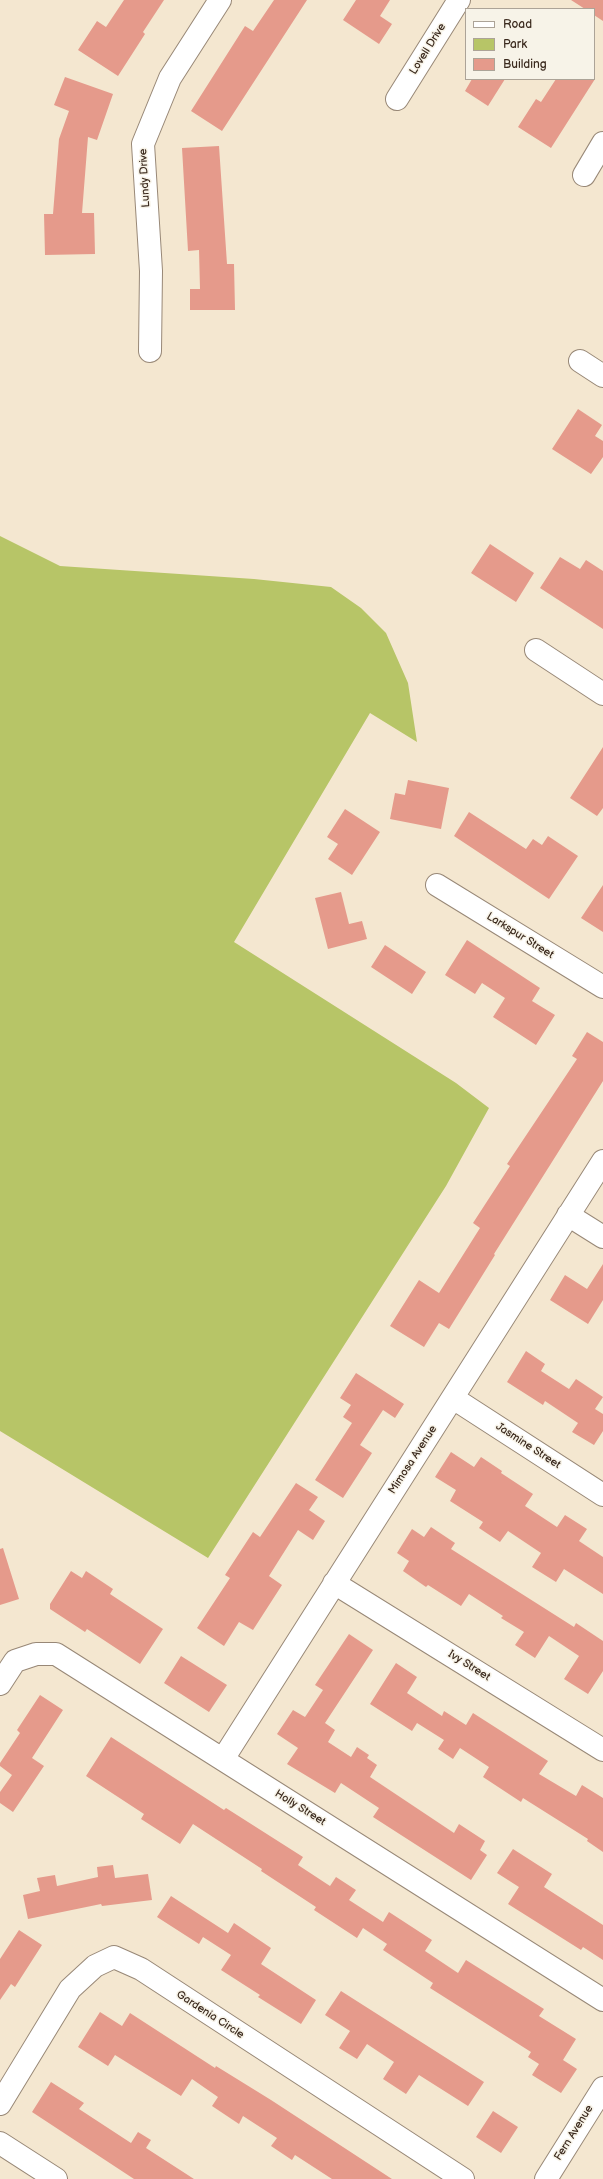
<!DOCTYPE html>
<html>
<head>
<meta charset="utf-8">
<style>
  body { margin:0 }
  #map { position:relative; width:603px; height:2179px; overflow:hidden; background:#f4e7d0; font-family:"Balsamiq Sans",sans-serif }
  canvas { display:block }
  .legend { position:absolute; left:465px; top:8px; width:130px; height:72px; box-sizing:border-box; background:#f7f3e8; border:1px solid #aca397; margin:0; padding:5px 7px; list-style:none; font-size:12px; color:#3b2a1e }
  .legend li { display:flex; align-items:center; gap:8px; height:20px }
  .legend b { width:20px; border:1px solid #aca397 }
</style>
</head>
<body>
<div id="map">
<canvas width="603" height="2179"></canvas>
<ul class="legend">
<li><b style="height:5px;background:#fff"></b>Road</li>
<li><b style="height:11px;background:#b7c567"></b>Park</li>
<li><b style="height:11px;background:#e59a8b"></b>Building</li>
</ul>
</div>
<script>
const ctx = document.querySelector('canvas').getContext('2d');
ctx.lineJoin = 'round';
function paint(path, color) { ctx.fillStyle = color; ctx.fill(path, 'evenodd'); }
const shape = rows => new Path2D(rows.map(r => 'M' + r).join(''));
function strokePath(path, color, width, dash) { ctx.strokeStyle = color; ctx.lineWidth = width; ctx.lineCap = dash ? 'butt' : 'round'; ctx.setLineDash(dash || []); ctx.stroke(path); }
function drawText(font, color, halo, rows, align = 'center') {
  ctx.font = font + ' "Balsamiq Sans",sans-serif'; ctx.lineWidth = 3; ctx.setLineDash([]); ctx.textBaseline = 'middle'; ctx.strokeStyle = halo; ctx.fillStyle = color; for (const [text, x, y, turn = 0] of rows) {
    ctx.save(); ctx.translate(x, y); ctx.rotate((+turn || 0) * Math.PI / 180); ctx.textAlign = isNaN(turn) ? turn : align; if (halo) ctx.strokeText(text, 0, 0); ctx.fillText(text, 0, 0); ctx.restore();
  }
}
paint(shape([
  [0,536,60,566,254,579,331,587,361,608,386,633,408,683,417,742,370,713,234,942,456,1083,489,1108,446,1186,208,1558,0,1431]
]), '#b7c567');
paint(shape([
  [124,0,164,0,143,32,145,34,118,76,78,50,97,21,106,27],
  [274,0,307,0,222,131,191,111,245,26,253,31],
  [356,0,390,0,380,16,392,24,379,44,343,20],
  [571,0,603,0,603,21,594,15,594,9,585,9],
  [65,77,113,94,97,140,88,137,82,213,94,213,95,254,45,255,44,214,53,214,59,139,69,111,54,105],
  [472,79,505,79,488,106,465,91],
  [556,79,595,79,551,148,518,127,536,99,541,102],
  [219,146,227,264,234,264,235,310,190,310,190,289,200,289,199,250,188,251,182,148],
  [578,409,602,425,595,436,603,441,603,457,591,474,552,449],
  [490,544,534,573,516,602,471,573],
  [560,557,580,569,586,560,603,571,603,629,540,588],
  [603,747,603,808,597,816,570,798],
  [408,780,449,788,441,829,390,819,395,793,405,795],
  [345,809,380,832,352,875,328,859,338,844,327,837],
  [469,812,526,849,533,839,542,845,548,836,578,856,549,899,454,836],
  [603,885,603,932,581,918],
  [341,892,349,924,362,921,367,939,328,949,315,898],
  [467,940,540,988,532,1001,555,1015,536,1045,493,1017,505,998,482,983,475,994,445,975],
  [385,945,426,972,412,994,371,967],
  [587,1032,603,1042,603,1081,494,1254,495,1255,449,1329,439,1323,424,1347,390,1326,419,1280,439,1293,480,1228,473,1223,510,1166,507,1164,577,1059,572,1056],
  [603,1264,603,1300,588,1324,550,1300,565,1275,587,1289],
  [526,1351,545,1364,541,1371,569,1389,576,1379,603,1397,595,1409,603,1414,603,1431,594,1445,572,1432,578,1423,545,1401,543,1405,507,1382],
  [356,1373,404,1404,395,1418,383,1410,360,1445,372,1453,343,1498,315,1480,352,1423,343,1417,351,1405,340,1398],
  [451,1452,474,1467,481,1457,502,1471,501,1473,533,1494,525,1506,557,1527,565,1515,587,1529,579,1541,603,1557,603,1594,564,1569,556,1582,532,1567,541,1553,508,1531,500,1542,479,1528,483,1522,450,1501,456,1490,435,1477],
  [296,1483,318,1497,309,1510,325,1521,313,1540,298,1530,269,1576,282,1585,253,1630,239,1622,224,1646,197,1628,230,1578,225,1575,253,1532,260,1537],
  [431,1527,455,1543,451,1549,574,1627,576,1623,603,1641,603,1671,588,1694,564,1679,579,1656,549,1636,535,1658,515,1645,524,1632,501,1618,503,1616,469,1594,461,1606,428,1585,426,1587,403,1571,409,1561,397,1553,412,1529,424,1537],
  [3,1548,19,1599,0,1605,0,1549],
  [71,1571,82,1578,86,1571,113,1589,110,1594,163,1629,140,1664,87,1629,85,1632,50,1609,50,1604],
  [349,1634,373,1650,325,1723,335,1730,328,1742,351,1757,357,1747,369,1755,367,1758,377,1765,370,1777,454,1833,459,1824,485,1841,480,1850,487,1855,471,1880,373,1817,379,1808,341,1783,335,1793,287,1764,298,1748,277,1734,293,1710,305,1717,323,1690,315,1685],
  [181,1656,227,1685,209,1712,164,1683],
  [396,1663,417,1677,407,1693,442,1716,444,1711,466,1725,473,1713,548,1761,539,1774,576,1796,582,1785,603,1798,603,1852,587,1841,588,1839,523,1798,521,1802,483,1777,489,1767,460,1748,453,1759,438,1749,444,1740,417,1723,412,1731,370,1704],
  [40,1695,63,1710,32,1758,44,1766,13,1812,0,1803,0,1792,12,1775,0,1766,0,1763,20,1733,17,1730],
  [111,1737,224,1810,226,1808,303,1857,298,1865,330,1886,336,1877,356,1890,349,1900,383,1922,389,1912,432,1940,425,1951,458,1973,466,1960,544,2009,539,2016,576,2039,563,2060,577,2069,561,2093,532,2075,539,2064,528,2057,531,2052,430,1988,433,1983,383,1950,387,1944,363,1928,357,1938,314,1910,316,1907,261,1871,262,1869,193,1824,180,1844,141,1819,144,1814,86,1776],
  [513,1849,552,1874,544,1887,603,1925,603,1960,583,1947,581,1950,508,1904,519,1887,497,1873],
  [113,1865,115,1878,148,1874,152,1900,102,1906,101,1904,28,1919,23,1895,40,1891,37,1878,55,1875,57,1886,98,1877,97,1867],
  [171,1896,228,1933,234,1923,271,1948,261,1964,316,2000,301,2024,258,1997,260,1995,221,1970,231,1955,203,1937,199,1944,157,1917],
  [19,1930,42,1945,15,1987,11,1984,0,2000,0,1959],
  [341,1991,484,2082,468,2106,419,2075,406,2094,383,2079,394,2062,367,2044,357,2059,339,2048,350,2031,325,2015],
  [100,2012,122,2026,130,2013,215,2068,216,2066,271,2100,392,2179,332,2179,295,2155,292,2160,271,2146,277,2138,243,2116,239,2124,212,2106,218,2097,192,2079,181,2096,115,2055,108,2066,78,2047],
  [51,2082,84,2103,79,2109,131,2143,138,2132,151,2140,146,2148,194,2179,134,2179,32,2112],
  [493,2111,518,2127,501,2153,476,2137]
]), '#e59a8b');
const minor = shape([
  [397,99,459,0],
  [584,175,603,143],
  [150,351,151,271,143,144,170,78,220,0],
  [580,361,603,376],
  [536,650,603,694],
  [437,885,603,987],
  [568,1215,603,1237],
  [453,1398,603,1495],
  [334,1583,603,1750],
  [0,1684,15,1661,36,1654,56,1654,603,2000],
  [223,1759,603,1161],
  [0,2104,70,1989,95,1966,114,1957,141,1969,463,2179],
  [0,2143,56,2179],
  [546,2179,603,2088]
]);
strokePath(minor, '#988877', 24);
strokePath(minor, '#fff', 22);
drawText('11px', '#3b2a1e', '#f7f3e8', [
  ["Lovell Drive",428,49,-58],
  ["Lundy Drive",145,178,-93],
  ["Larkspur Street",520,936,32],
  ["Jasmine Street",528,1446,33],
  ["Mimosa Avenue",413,1460,-57],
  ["Ivy Street",469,1666,32],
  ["Holly Street",300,1808,32],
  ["Gardenia Circle",210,2015,33],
  ["Fern Avenue",574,2133,-58]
]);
</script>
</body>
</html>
